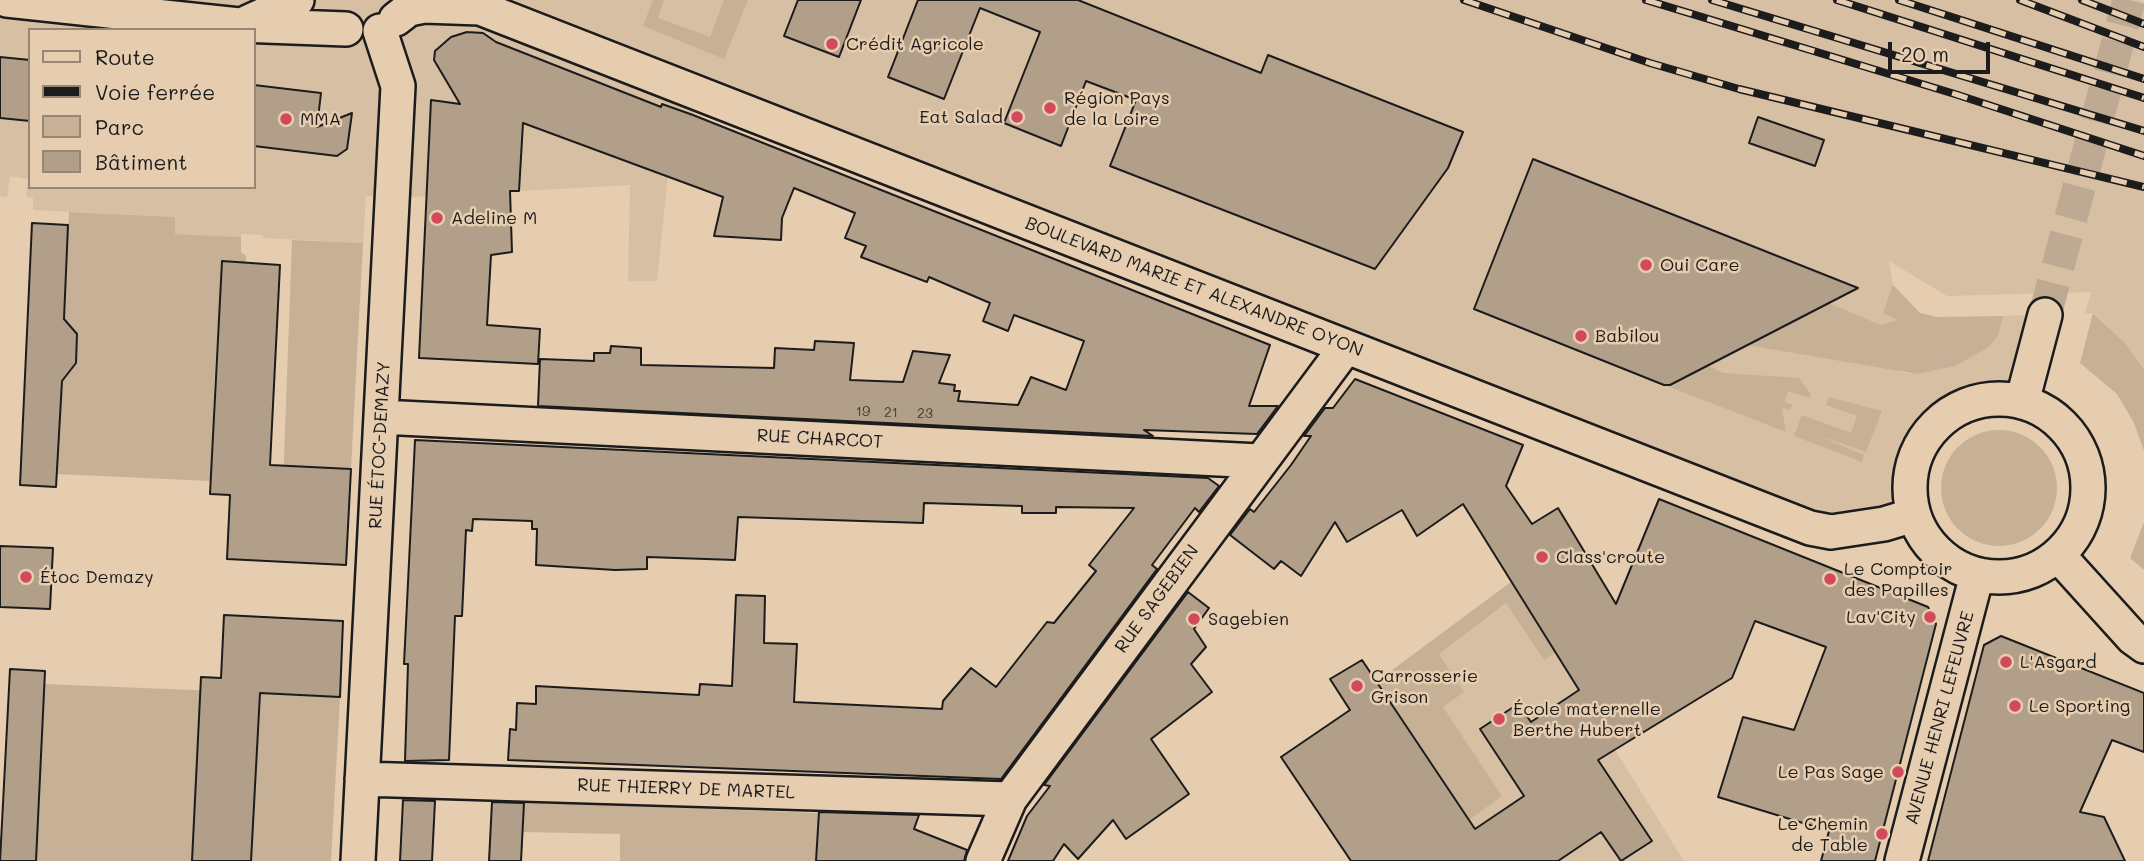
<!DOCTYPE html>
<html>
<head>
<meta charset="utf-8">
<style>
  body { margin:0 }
  #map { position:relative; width:2144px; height:861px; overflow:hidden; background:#e7cdaf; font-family:Mali,sans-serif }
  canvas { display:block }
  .legend { position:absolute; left:28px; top:28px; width:228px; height:161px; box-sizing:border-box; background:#e7cdaf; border:2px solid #968674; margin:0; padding:9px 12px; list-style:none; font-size:21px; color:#1c1c1c }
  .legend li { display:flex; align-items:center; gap:14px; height:35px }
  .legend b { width:35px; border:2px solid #968674 }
  .scale { position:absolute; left:1888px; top:42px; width:102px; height:32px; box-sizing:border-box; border:4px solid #1c1c1c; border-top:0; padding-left:9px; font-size:21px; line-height:24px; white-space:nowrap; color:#1c1c1c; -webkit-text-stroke:5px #e7cdaf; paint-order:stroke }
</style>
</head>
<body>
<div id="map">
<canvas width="2144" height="861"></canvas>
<ul class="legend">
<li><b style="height:9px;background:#e7cdaf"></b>Route</li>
<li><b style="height:9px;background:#1c1c1c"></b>Voie ferrée</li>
<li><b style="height:19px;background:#c6b197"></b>Parc</li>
<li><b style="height:19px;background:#b19f89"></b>Bâtiment</li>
</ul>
<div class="scale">20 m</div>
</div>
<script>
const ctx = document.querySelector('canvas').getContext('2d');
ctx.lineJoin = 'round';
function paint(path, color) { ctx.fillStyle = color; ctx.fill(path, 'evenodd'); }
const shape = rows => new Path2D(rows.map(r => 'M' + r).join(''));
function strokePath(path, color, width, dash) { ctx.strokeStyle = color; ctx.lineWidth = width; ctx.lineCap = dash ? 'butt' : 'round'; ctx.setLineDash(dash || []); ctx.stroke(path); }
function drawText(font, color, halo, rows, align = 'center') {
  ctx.font = font + ' Mali,sans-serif'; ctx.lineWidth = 5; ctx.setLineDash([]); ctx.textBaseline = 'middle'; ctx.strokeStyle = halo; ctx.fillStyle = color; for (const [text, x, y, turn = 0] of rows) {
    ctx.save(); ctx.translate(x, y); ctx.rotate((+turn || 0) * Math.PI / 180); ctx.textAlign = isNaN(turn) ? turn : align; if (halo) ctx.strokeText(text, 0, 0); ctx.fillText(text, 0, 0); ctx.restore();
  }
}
paint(shape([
  [0,0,2140,0,2144,2,2144,369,2125,343,2094,313,2085,314,2091,292,1947,296,1889,261,1893,285,1920,313,1898,371,1910,374,1989,347,1998,336,2003,316,2028,315,2014,400,1975,402,1947,415,1924,439,1915,457,1910,479,1910,502,1831,532,701,95,668,175,657,281,628,281,630,185,393,198,366,196,363,243,263,238,263,235,242,234,241,237,174,234,175,217,33,210,33,198,26,197,28,179,10,176,7,197,0,196],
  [30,30,254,30,254,187,30,187],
  [1511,582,1684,861,1415,861,1376,682]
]), '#d7bfa4');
paint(shape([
  [653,0,664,0,658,18,710,37,724,0,748,0,724,59,643,26],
  [69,212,175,217,175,234,241,237,241,252,246,256,246,263,222,262,214,385,212,453,231,482,57,474,62,369,76,363,77,334,72,328,64,328],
  [292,240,363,243,351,469,312,467,283,485],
  [1893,285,1920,313,1937,317,2003,316,1998,336,1989,347,1955,366,1917,374,1747,345,1829,303,1880,325,1897,320,1883,313],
  [2093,313,2125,343,2144,369,2144,451,2134,423,2117,394,2080,363],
  [1707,365,1723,373,1799,378,1811,394,1809,398,1788,391,1785,402,1793,405,1790,410,1782,408,1786,432,1667,386],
  [1829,397,1882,411,1866,452,1817,435,1864,455,1862,462,1794,436,1802,415,1851,433,1857,416,1826,405],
  '1941 488a58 58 0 1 1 116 0a58 58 0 1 1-116 0Z',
  [2144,522,2144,570,2130,558],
  [1511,582,1555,653,1544,660,1506,603,1439,654,1464,692,1443,707,1502,796,1469,820,1376,682],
  [45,684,217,691,199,718,192,861,36,861],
  [238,692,340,697,331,861,251,861,258,721],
  [524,802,819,813,816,861,620,861,620,834,523,832]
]), '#c6b197');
const building = shape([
  [798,0,861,0,839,57,784,36,798,0],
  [918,0,1078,0,1261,73,1268,55,1463,132,1448,168,1375,269,1110,166,1136,100,1086,81,1061,146,1004,123,1040,32,980,8,944,99,888,77,918,0],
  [467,32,483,33,496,42,661,107,662,104,693,115,1270,345,1249,406,1278,406,1257,434,1144,430,1153,436,538,406,540,359,594,361,594,353,610,353,611,346,641,348,641,365,774,368,775,348,814,350,815,341,854,343,850,380,903,382,913,351,950,355,939,383,955,385,954,391,960,391,958,401,1018,405,1031,377,1066,390,1084,341,1014,315,1008,331,983,321,990,303,929,277,927,282,861,257,866,246,845,238,855,213,794,188,782,218,781,240,714,236,723,197,523,123,519,191,510,191,512,252,491,255,487,325,540,329,538,364,419,358,431,100,460,104,434,60,435,51,451,37,467,32],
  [0,57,30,60,30,121,0,118,0,57],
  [254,85,321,93,317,127,352,113,347,149,337,156,254,146,254,85],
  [1758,117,1824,140,1815,166,1749,143,1758,117],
  [1533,159,1858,288,1670,385,1664,385,1474,309,1533,159],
  [32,223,68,225,64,319,77,334,76,363,62,381,56,487,20,485,32,223],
  [222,261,280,265,270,465,351,469,346,565,227,559,230,495,210,494,222,261],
  [1355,379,1523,445,1506,486,1532,524,1558,508,1616,604,1659,499,1928,607,1936,624,1875,861,1821,861,1829,831,1718,797,1743,717,1794,730,1826,647,1755,621,1732,678,1598,760,1652,841,1621,861,1601,832,1558,861,1351,861,1281,757,1350,710,1330,679,1362,660,1475,829,1524,796,1480,729,1518,704,1531,722,1579,690,1463,504,1417,536,1402,510,1347,542,1335,522,1301,576,1281,561,1274,569,1230,535,1250,509,1254,512,1291,465,1311,436,1304,436,1325,408,1333,408,1355,379],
  [415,440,1208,478,1219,486,1199,512,1195,508,1152,565,1157,569,1001,779,508,760,510,729,516,730,517,703,536,704,536,686,699,695,700,684,732,686,736,595,765,596,764,643,797,644,794,702,942,709,943,701,971,668,996,687,1047,622,1054,623,1096,571,1089,565,1134,508,1056,507,1056,513,1022,513,1022,506,924,503,923,523,738,517,735,560,647,557,647,569,615,570,536,565,537,529,532,529,532,521,473,519,472,531,466,530,462,616,455,616,449,760,405,761,408,664,404,664,415,440],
  [0,546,53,548,50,609,0,607,0,546],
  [1188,592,1209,608,1194,629,1206,647,1191,664,1212,692,1151,739,1189,794,1126,839,1113,820,1078,859,1064,844,1053,861,1008,861,1027,816,1050,786,1044,785,1188,592],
  [224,615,343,621,340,697,260,693,251,861,192,861,201,677,221,678,224,615],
  [2001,636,2144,693,2144,752,2112,740,2080,812,2104,817,2125,861,1928,861,1984,645,2001,636],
  [10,669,45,671,36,861,0,861,10,669],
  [403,800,435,801,432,861,400,861,403,800],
  [492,802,524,803,521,861,489,861,492,802],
  [819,812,919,815,914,829,967,850,964,861,816,861,819,812]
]);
paint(building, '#b19f89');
strokePath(building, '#1c1c1c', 2);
strokePath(shape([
  [2045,315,2129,0]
]), '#beaa92', 33, [33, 17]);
const minor = shape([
  [7,0,239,25,346,29],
  [396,19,409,9,424,6,480,8,1810,528,1831,532,1884,524,1914,515],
  [248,22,297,0],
  '1910 488a89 89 0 1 1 178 0a89 89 0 1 1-178 0Z',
  [2022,402,2045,315],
  [381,417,1259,461],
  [2058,555,2133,638,2144,646],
  [362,779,1010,799],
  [358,861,398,86,380,31],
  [983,861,1010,799,1346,347],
  [1902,861,1977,575]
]);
strokePath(minor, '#1c1c1c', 38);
strokePath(minor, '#e7cdaf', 33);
const rail = shape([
  [1464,0,1650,63,1739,89,2144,187],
  [1646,0,1958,95,2144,156],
  [1712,0,2144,131],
  [1837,0,2144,98],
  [1899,0,2144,79],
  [2020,0,2144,47],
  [2082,0,2144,24]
]);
strokePath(rail, '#1c1c1c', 8);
strokePath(rail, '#e7cdaf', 5, [16]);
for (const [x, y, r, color] of [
  [832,44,7,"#d1495b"],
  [1050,108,7,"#d1495b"],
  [1017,117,7,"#d1495b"],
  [286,119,7,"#d1495b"],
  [437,218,7,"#d1495b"],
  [1646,265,7,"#d1495b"],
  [1581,336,7,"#d1495b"],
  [1542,557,7,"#d1495b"],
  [26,577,7,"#d1495b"],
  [1830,579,7,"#d1495b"],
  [1930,617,7,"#d1495b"],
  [1194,619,7,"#d1495b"],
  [2006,662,7,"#d1495b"],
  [1357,686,7,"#d1495b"],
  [2015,706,7,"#d1495b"],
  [1499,719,7,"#d1495b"],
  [1898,772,7,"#d1495b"],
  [1882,834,7,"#d1495b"]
]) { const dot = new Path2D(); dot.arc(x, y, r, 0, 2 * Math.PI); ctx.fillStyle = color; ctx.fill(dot); strokePath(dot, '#e7cdaf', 2.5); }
drawText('14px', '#413d37', null, [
  ["19",863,412],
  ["21",891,413],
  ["23",925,414]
]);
drawText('18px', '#1c1c1c', '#e7cdaf', [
  ["Crédit Agricole",846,44],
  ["Région Pays",1064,98],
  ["de la Loire",1064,119],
  ["Eat Salad",1003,117,"right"],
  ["MMA",300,119],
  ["Adeline M",451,218],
  ["Oui Care",1660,265],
  ["Babilou",1595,336],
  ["Class'croute",1556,557],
  ["Le Comptoir",1844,569],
  ["des Papilles",1844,590],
  ["Étoc Demazy",40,577],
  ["Lav'City",1916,617,"right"],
  ["Sagebien",1208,619],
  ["L'Asgard",2020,662],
  ["Carrosserie",1371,676],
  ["Grison",1371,697],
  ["Le Sporting",2029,706],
  ["École maternelle",1513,709],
  ["Berthe Hubert",1513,730],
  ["Le Pas Sage",1884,772,"right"],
  ["Le Chemin",1868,824,"right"],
  ["de Table",1868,845,"right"]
], 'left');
drawText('18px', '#1c1c1c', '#e7cdaf', [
  ["BOULEVARD MARIE ET ALEXANDRE OYON",1194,287,21],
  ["RUE CHARCOT",820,439,3],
  ["RUE ÉTOC-DEMAZY",380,445,-87],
  ["RUE SAGEBIEN",1157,599,-54],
  ["AVENUE HENRI LEFEUVRE",1940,718,-75],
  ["RUE THIERRY DE MARTEL",686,789,2]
]);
</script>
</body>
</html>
